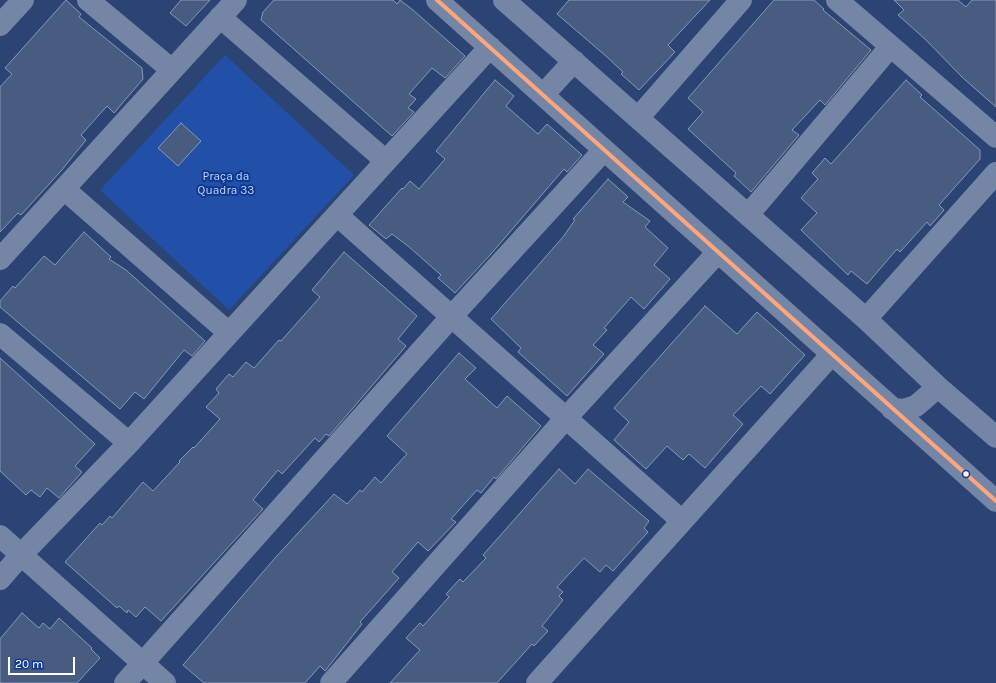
<!DOCTYPE html>
<html>
<head>
<meta charset="utf-8">
<style>
  body { margin:0 }
  #map { position:relative; width:996px; height:683px; overflow:hidden; background:#2c4473; font-family:Karla,sans-serif }
  canvas { display:block }
  .scale { position:absolute; left:8px; top:657px; width:67px; height:18px; box-sizing:border-box; border:2px solid #fff; border-top:0; padding-left:5px; font-size:12px; line-height:14px; white-space:nowrap; color:#fff; -webkit-text-stroke:3px #0f3990; paint-order:stroke }
</style>
</head>
<body>
<div id="map">
<canvas width="996" height="683"></canvas>
<div class="scale">20 m</div>
</div>
<script>
const ctx = document.querySelector('canvas').getContext('2d');
ctx.lineJoin = 'round';
function paint(path, color) { ctx.fillStyle = color; ctx.fill(path, 'evenodd'); }
const shape = rows => new Path2D(rows.map(r => 'M' + r).join(''));
function strokePath(path, color, width, dash) { ctx.strokeStyle = color; ctx.lineWidth = width; ctx.lineCap = dash ? 'butt' : 'round'; ctx.setLineDash(dash || []); ctx.stroke(path); }
function drawText(font, color, halo, rows, align = 'center') {
  ctx.font = font + ' Karla,sans-serif'; ctx.lineWidth = 4; ctx.setLineDash([]); ctx.textBaseline = 'middle'; ctx.strokeStyle = halo; ctx.fillStyle = color; for (const [text, x, y, turn = 0] of rows) {
    ctx.save(); ctx.translate(x, y); ctx.rotate((+turn || 0) * Math.PI / 180); ctx.textAlign = isNaN(turn) ? turn : align; if (halo) ctx.strokeText(text, 0, 0); ctx.fillText(text, 0, 0); ctx.restore();
  }
}
paint(shape([
  [225,55,354,175,229,310,100,190]
]), '#224fa8');
const building = shape([
  [66,0,81,14,79,17,142,68,143,79,114,113,107,106,81,135,86,140,61,171,21,215,18,213,0,232,0,87,12,74,5,68,66,0],
  [181,0,210,0,186,26,170,13,181,0],
  [274,0,393,0,397,4,400,0,413,10,465,56,445,78,432,68,409,94,416,99,408,108,414,112,392,136,261,20,263,12,274,0],
  [569,0,710,0,668,45,675,52,639,90,621,74,623,72,607,57,557,14,569,0],
  [774,0,814,0,824,9,823,10,871,50,825,105,820,100,792,130,799,135,751,192,734,176,736,173,688,129,703,112,688,98,774,0],
  [894,0,958,0,966,7,972,0,996,0,996,107,963,78,925,39,898,15,904,10,894,0],
  [495,80,514,96,506,106,538,134,547,124,582,155,567,172,564,169,491,254,455,293,438,278,441,275,408,246,392,234,386,239,369,225,402,188,403,189,410,181,419,189,445,159,436,151,495,80],
  [906,80,922,95,920,97,980,150,980,159,939,205,944,210,930,226,927,222,900,252,897,249,867,284,851,271,848,275,801,230,817,213,801,198,818,179,812,173,825,158,831,164,906,80],
  [181,123,201,141,178,166,158,148,181,123],
  [608,179,628,197,623,202,650,221,645,227,668,248,654,265,670,279,644,309,631,297,604,328,607,330,593,345,604,354,567,396,518,352,521,348,491,319,563,237,575,220,573,219,608,179],
  [84,232,111,257,109,259,126,270,205,341,192,356,184,350,144,399,135,392,120,409,0,307,0,301,13,286,15,288,44,256,55,265,84,232],
  [344,252,417,316,398,339,406,346,329,436,326,434,319,442,315,438,282,474,278,470,253,500,263,509,161,621,145,607,136,617,128,610,127,613,119,606,117,608,65,562,100,523,102,525,110,516,112,518,143,482,153,491,180,462,179,461,193,447,194,448,220,419,206,407,219,393,216,389,229,374,233,377,246,362,254,368,279,340,281,341,320,297,312,290,344,252],
  [705,306,737,334,757,312,805,355,770,394,761,386,733,415,743,424,705,468,689,454,683,460,667,446,646,469,614,440,629,422,614,408,705,306],
  [459,353,476,368,465,379,497,408,507,396,541,426,496,479,494,477,481,493,477,490,451,519,456,522,428,551,418,542,392,572,399,578,360,622,362,624,325,671,320,666,305,683,204,683,183,665,275,558,334,494,347,504,360,490,362,492,375,477,381,483,394,468,407,454,387,436,459,353],
  [0,358,95,444,75,466,82,472,59,498,47,488,40,497,31,490,26,495,0,471,0,358],
  [559,469,575,484,588,469,649,521,644,528,648,532,613,571,606,565,600,572,584,558,557,587,563,592,559,596,563,600,542,626,548,631,534,646,532,644,497,683,390,683,420,650,406,638,420,623,423,626,449,597,446,594,460,579,463,582,486,558,483,555,559,469],
  [22,613,39,628,43,623,50,629,59,618,92,648,91,649,100,658,77,683,0,683,0,639,22,613]
]);
paint(building, '#485b81');
strokePath(building, '#8898b4', 1);
strokePath(shape([
  [88,0,172,70],
  [437,0,996,501],
  [504,0,866,319,938,387,996,437],
  [837,0,996,137],
  [220,17,386,161],
  [0,25,23,0],
  [543,95,574,61],
  [638,118,741,0],
  [64,189,229,333],
  [337,215,682,521],
  [748,215,890,47],
  [0,259,236,0],
  [866,319,996,173],
  [0,334,129,443],
  [892,409,904,410,916,406,938,387],
  [0,536,165,683],
  [0,579,21,555,129,443,490,47],
  [125,683,452,316,604,150],
  [331,683,566,418,718,252],
  [537,683,832,354]
]), '#7485a6', 22);
strokePath(shape([
  [437,0,996,501]
]), '#fea67b', 4);
for (const [x, y, r, color] of [
  [966,474,3.5,"#fff"]
]) { const dot = new Path2D(); dot.arc(x, y, r, 0, 2 * Math.PI); ctx.fillStyle = color; ctx.fill(dot); strokePath(dot, '#0f3990', 1.5); }
drawText('12px', '#c0d5fe', '#0f3990', [
  ["Praça da",226,177],
  ["Quadra 33",226,191]
]);
</script>
</body>
</html>
